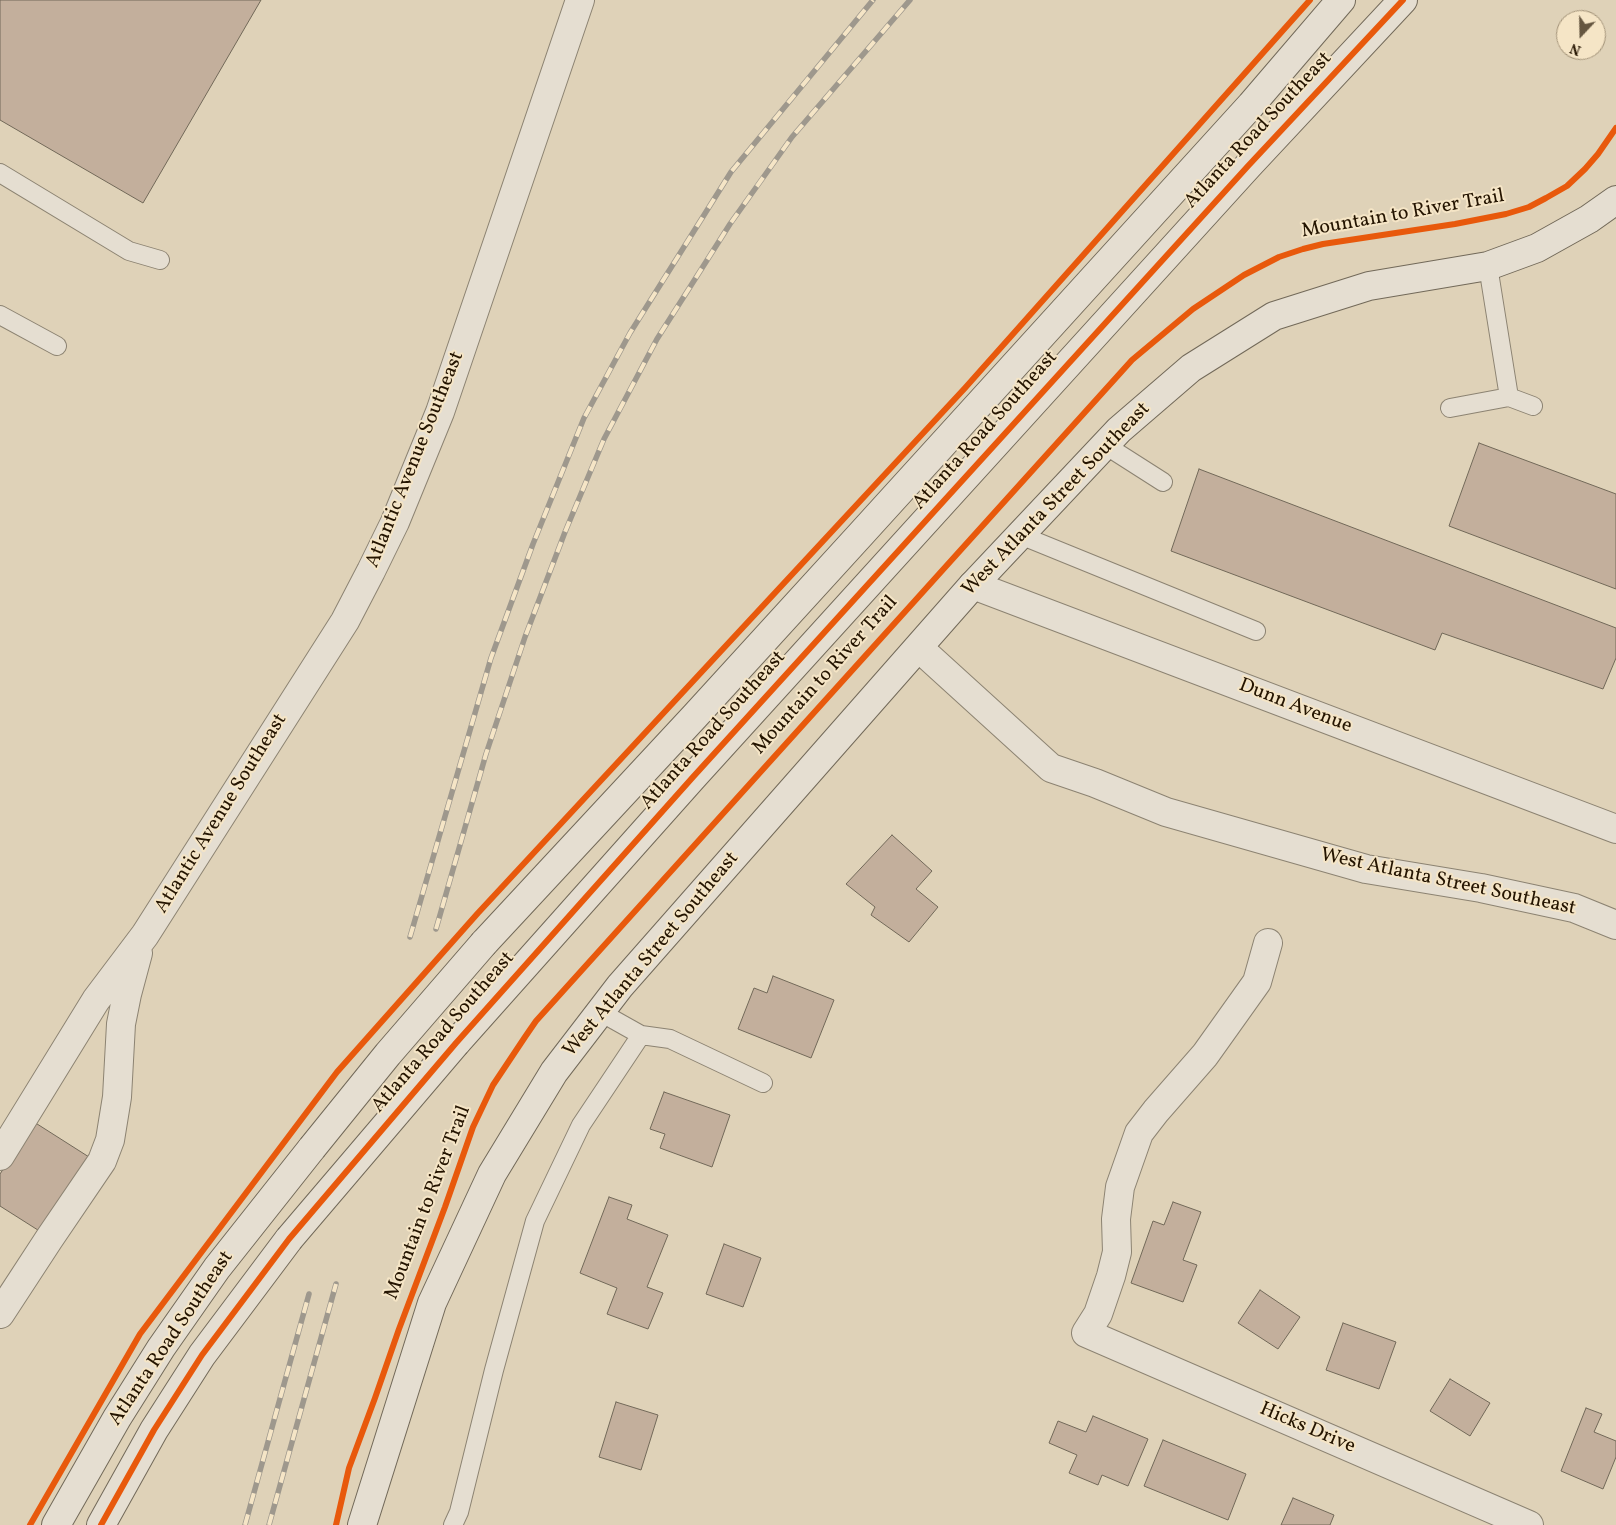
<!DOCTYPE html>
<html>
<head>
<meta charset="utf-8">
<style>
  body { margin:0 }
  #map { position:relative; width:1616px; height:1525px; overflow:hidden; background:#dfd2b8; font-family:Vollkorn,serif }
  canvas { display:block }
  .north { position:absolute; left:1556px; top:10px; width:50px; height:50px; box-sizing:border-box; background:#f5e5c6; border:1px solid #a19177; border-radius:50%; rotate:201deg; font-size:14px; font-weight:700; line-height:20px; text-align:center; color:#241400 }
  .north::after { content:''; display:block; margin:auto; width:18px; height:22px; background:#655640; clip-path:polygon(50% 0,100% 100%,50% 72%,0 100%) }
</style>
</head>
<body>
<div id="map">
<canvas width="1616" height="1525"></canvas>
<div class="north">N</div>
</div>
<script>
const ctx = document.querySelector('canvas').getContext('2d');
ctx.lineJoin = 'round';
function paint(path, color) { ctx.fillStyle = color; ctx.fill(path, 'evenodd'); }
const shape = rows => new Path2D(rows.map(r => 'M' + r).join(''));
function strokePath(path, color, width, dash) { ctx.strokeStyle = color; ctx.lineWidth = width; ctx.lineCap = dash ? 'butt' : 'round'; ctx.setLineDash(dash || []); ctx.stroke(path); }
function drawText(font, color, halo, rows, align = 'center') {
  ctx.font = font + ' Vollkorn,serif'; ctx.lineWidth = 4; ctx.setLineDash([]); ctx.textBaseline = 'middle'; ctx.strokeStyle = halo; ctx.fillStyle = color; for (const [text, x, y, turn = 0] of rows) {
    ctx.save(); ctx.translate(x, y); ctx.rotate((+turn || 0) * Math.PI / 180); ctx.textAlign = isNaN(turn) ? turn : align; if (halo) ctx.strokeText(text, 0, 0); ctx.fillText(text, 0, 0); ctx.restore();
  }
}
const building = shape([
  [0,0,261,0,143,203,0,120,0,0],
  [1479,443,1616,494,1616,589,1449,526,1479,443],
  [1199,469,1616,628,1616,658,1603,689,1442,633,1435,650,1171,551,1199,469],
  [892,835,932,871,916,889,938,907,909,942,871,915,875,907,846,884,892,835],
  [773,976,834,1000,811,1058,738,1029,754,988,767,993,773,976],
  [664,1092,730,1115,712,1167,660,1148,665,1134,650,1129,664,1092],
  [34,1122,89,1157,41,1232,0,1206,0,1174,34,1122],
  [609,1197,632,1205,627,1219,668,1235,647,1287,663,1293,648,1329,607,1314,617,1288,580,1273,609,1197],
  [1173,1202,1201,1212,1183,1260,1197,1265,1183,1302,1131,1283,1153,1221,1164,1225,1173,1202],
  [724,1244,761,1258,743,1307,706,1294,724,1244],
  [1260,1290,1300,1317,1278,1349,1238,1323,1260,1290],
  [1343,1323,1396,1342,1379,1389,1326,1370,1343,1323],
  [1450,1379,1490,1403,1470,1436,1430,1411,1450,1379],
  [616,1402,658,1415,641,1470,599,1457,616,1402],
  [1586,1408,1602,1414,1594,1432,1616,1441,1616,1457,1603,1489,1561,1471,1586,1408],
  [1093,1416,1148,1439,1128,1486,1102,1475,1098,1485,1069,1473,1077,1455,1049,1443,1058,1421,1086,1432,1093,1416],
  [1163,1440,1246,1474,1228,1520,1144,1486,1163,1440],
  [1293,1498,1334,1515,1330,1525,1281,1525,1293,1498]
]);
paint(building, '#c3af9c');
strokePath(building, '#726959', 1);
const lane = shape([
  [0,173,129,251,160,260],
  [1488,266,1509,397,1533,406],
  [0,315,57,346],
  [1450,408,1509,397],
  [1105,445,1163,482],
  [1020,535,1256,631],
  [600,1012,641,1035],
  [453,1525,459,1512,494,1370,535,1221,581,1125,641,1035,670,1039,763,1083]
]);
const street = shape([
  [973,585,1616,829],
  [919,648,1051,768,1095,783,1166,812,1366,869,1481,888,1574,908,1616,925],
  [1268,943,1257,982,1205,1055,1156,1111,1139,1133,1120,1187,1116,1219,1117,1252,1111,1276,1098,1314,1086,1333,1529,1525],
  [0,1156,96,1000,145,935,345,621,371,571,395,522,440,412,580,0],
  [0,1314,49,1239,102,1161,110,1140,117,1097,121,1024,127,994,138,953]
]);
const secondary = shape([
  [484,943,695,716,862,533,1251,105,1341,0],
  [456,1043,693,777,1070,362,1248,166,1403,0],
  [56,1525,117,1418,161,1348,217,1268,312,1148],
  [101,1525,154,1430,202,1355,289,1239],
  [362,1525,432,1303,492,1174,554,1072,620,986,973,585,1119,430,1191,368,1274,316,1369,286,1488,266,1537,248,1589,219,1616,200]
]);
strokePath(lane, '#8c8372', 20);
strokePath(street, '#8c8372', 30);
strokePath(secondary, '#726959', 30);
strokePath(lane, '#e5ded1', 18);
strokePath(street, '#e5ded1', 28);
strokePath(secondary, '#e5ded1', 28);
const rail = shape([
  [436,929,486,754,525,637,565,532,604,439,657,339,730,224,792,137,910,0],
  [410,937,491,658,533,544,584,418,630,333,731,172,873,0],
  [245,1525,309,1294],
  [269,1525,336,1284]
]);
strokePath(rail, '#9e988d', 5.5);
strokePath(rail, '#f5e5c6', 4, [11]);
const secondaryBridge = shape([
  [312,1148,388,1054,484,943],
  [289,1239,456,1043]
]);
strokePath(secondaryBridge, '#726959', 30, []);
strokePath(secondaryBridge, '#e5ded1', 28);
strokePath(shape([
  [30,1525,140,1334,337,1072,478,913,965,388,1310,0],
  [101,1525,154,1430,202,1355,289,1239,456,1043,693,777,1070,362,1248,166,1403,0],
  [336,1525,349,1468,375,1398,399,1329,445,1207,473,1127,493,1085,525,1037,536,1021,1132,360,1193,309,1244,275,1279,257,1303,249,1323,244,1455,224,1506,214,1529,207,1546,198,1567,186,1585,169,1598,154,1616,128]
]), '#e8590c', 6);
drawText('20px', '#241400', '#f5e5c6', [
  ["Atlanta Road Southeast",1259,131,-47],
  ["Mountain to River Trail",1403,215,-10],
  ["Atlanta Road Southeast",986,431,-48],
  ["Atlantic Avenue Southeast",416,460,-68],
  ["West Atlanta Street Southeast",1057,500,-46],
  ["Mountain to River Trail",826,676,-48],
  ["Dunn Avenue",1295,707,21],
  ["Atlanta Road Southeast",714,731,-48],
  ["Atlantic Avenue Southeast",222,814,-58],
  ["West Atlanta Street Southeast",1448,883,12],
  ["West Atlanta Street Southeast",652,955,-50],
  ["Atlanta Road Southeast",444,1033,-49],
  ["Mountain to River Trail",429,1203,-69],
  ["Atlanta Road Southeast",172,1339,-56],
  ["Hicks Drive",1307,1429,23]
]);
</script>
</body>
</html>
